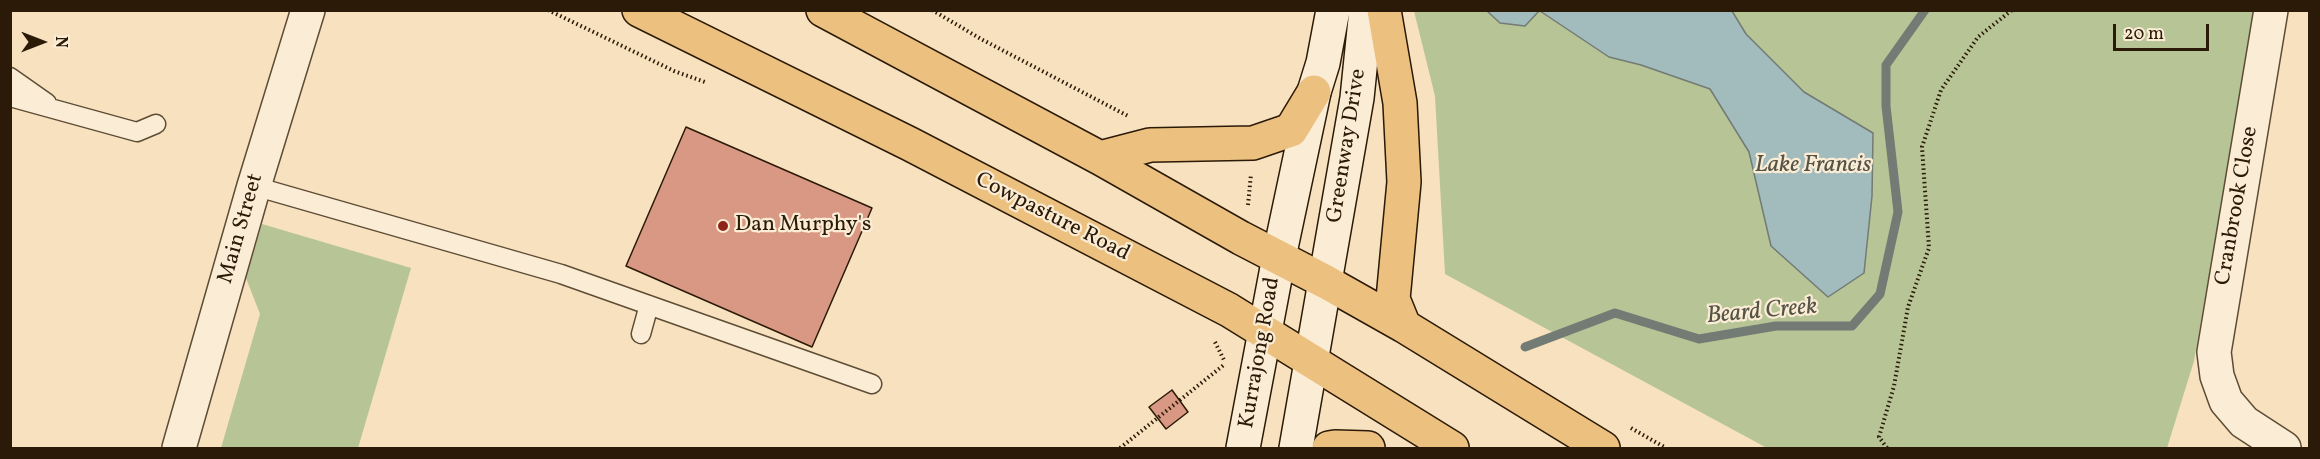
<!DOCTYPE html>
<html>
<head>
<meta charset="utf-8">
<style>
  body { margin:0 }
  #map { position:relative; width:2320px; height:459px; overflow:hidden; background:#f7e1be; font-family:Vollkorn,serif }
  canvas { display:block }
  .frame { position:absolute; inset:0; border:12px solid #2b1a07; pointer-events:none }
  .north { position:absolute; left:12px; top:12px; width:60px; height:60px; -webkit-text-stroke:4px #faecd5; paint-order:stroke; rotate:90deg; font-size:16px; font-weight:700; line-height:24px; text-align:center; color:#2b1a07 }
  .north::after { content:''; display:block; margin:auto; width:21px; height:27px; background:#2b1a07; clip-path:polygon(50% 0,100% 100%,50% 72%,0 100%) }
  .scale { position:absolute; left:2113px; top:24px; width:96px; height:27px; box-sizing:border-box; border:3px solid #2b1a07; border-top:0; padding-left:8px; font-size:18px; line-height:21px; white-space:nowrap; color:#2b1a07; -webkit-text-stroke:4px #faecd5; paint-order:stroke }
</style>
</head>
<body>
<div id="map">
<canvas width="2320" height="459"></canvas>
<div class="frame"></div>
<div class="north">N</div>
<div class="scale">20 m</div>
</div>
<script>
const ctx = document.querySelector('canvas').getContext('2d');
ctx.lineJoin = 'round';
function paint(path, color) { ctx.fillStyle = color; ctx.fill(path, 'evenodd'); }
const shape = rows => new Path2D(rows.map(r => 'M' + r).join(''));
function strokePath(path, color, width, dash) { ctx.strokeStyle = color; ctx.lineWidth = width; ctx.lineCap = dash ? 'butt' : 'round'; ctx.setLineDash(dash || []); ctx.stroke(path); }
function drawText(font, color, halo, rows, align = 'center') {
  ctx.font = font + ' Vollkorn,serif'; ctx.lineWidth = 4.5; ctx.setLineDash([]); ctx.textBaseline = 'middle'; ctx.strokeStyle = halo; ctx.fillStyle = color; for (const [text, x, y, turn = 0] of rows) {
    ctx.save(); ctx.translate(x, y); ctx.rotate((+turn || 0) * Math.PI / 180); ctx.textAlign = isNaN(turn) ? turn : align; if (halo) ctx.strokeText(text, 0, 0); ctx.fillText(text, 0, 0); ctx.restore();
  }
}
paint(shape([
  [1414,11,2255,11,2194,361,2167,448,1767,448,1445,274,1435,96],
  [262,224,411,268,358,448,221,448,260,314,246,278]
]), '#b7c496');
const water = shape([
  [1487,11,1539,11,1525,26,1500,23,1487,11],
  [1540,11,1732,11,1746,34,1804,92,1873,133,1872,196,1864,273,1828,297,1771,246,1749,152,1710,89,1641,65,1609,57,1540,11]
]);
paint(water, '#a2bbbc');
strokePath(water, '#727b74', 1.5);
strokePath(shape([
  [1525,347,1615,313,1699,339,1776,326,1852,326,1880,294,1898,212,1886,106,1886,65,1925,10]
]), '#727b74', 9);
const building = shape([
  [686,127,872,208,812,347,626,266,686,127],
  [1172,390,1188,412,1166,429,1149,407,1172,390]
]);
paint(building, '#d99883');
strokePath(building, '#2b1a07', 1.5);
const lane = shape([
  [10,77,47,103],
  [10,97,137,132,156,124],
  [254,186,561,274,872,384],
  [641,334,649,305]
]);
const street = shape([
  [2271,10,2214,352,2217,376,2226,401,2244,422,2284,448],
  [179,448,254,186,308,10]
]);
const secondary = shape([
  [1243,448,1279,257,1314,92,1323,63,1333,10],
  [1296,448,1357,98,1366,10]
]);
const primary = shape([
  [639,10,910,144,1229,310,1452,448],
  [823,10,1100,158,1241,238,1326,282,1404,326,1603,448],
  [1384,10,1400,103,1404,182,1393,299,1404,326],
  [1100,158,1150,145,1253,143,1291,130,1314,92],
  [1329,448,1335,447,1368,448]
]);
strokePath(lane, '#5e4c35', 21);
strokePath(street, '#5e4c35', 36);
strokePath(secondary, '#2b1a07', 36);
strokePath(primary, '#2b1a07', 36);
strokePath(shape([
  [548,10,674,71,705,82],
  [932,10,981,39,1128,116],
  [1248,205,1251,174],
  [1215,342,1225,362],
  [1631,428,1666,448],
  [1120,448,1225,364],
  [1887,448,1879,437,1894,386,1908,307,1929,248,1922,147,1941,90,1978,37,2012,10]
]), '#2b1a07', 4, [1.5, 3]);
strokePath(lane, '#faecd5', 18);
strokePath(street, '#faecd5', 33);
strokePath(secondary, '#faecd5', 33);
strokePath(primary, '#ecc07f', 33);
for (const [x, y, r, color] of [
  [723,226,6,"#8f2418"]
]) { const dot = new Path2D(); dot.arc(x, y, r, 0, 2 * Math.PI); ctx.fillStyle = color; ctx.fill(dot); strokePath(dot, '#faecd5', 2); }
drawText('22px', '#2b1a07', '#faecd5', [
  ["Greenway Drive",1348,146,-81],
  ["Cranbrook Close",2238,206,-80],
  ["Cowpasture Road",1052,218,27],
  ["Main Street",242,229,-74],
  ["Kurrajong Road",1261,353,-80]
]);
drawText('22px', '#2b1a07', '#faecd5', [
  ["Dan Murphy's",735,226]
], 'left');
drawText('italic 24px', '#555246', '#faecd5', [
  ["Lake Francis",1813,167],
  ["Beard Creek",1762,313,-5]
]);
</script>
</body>
</html>
